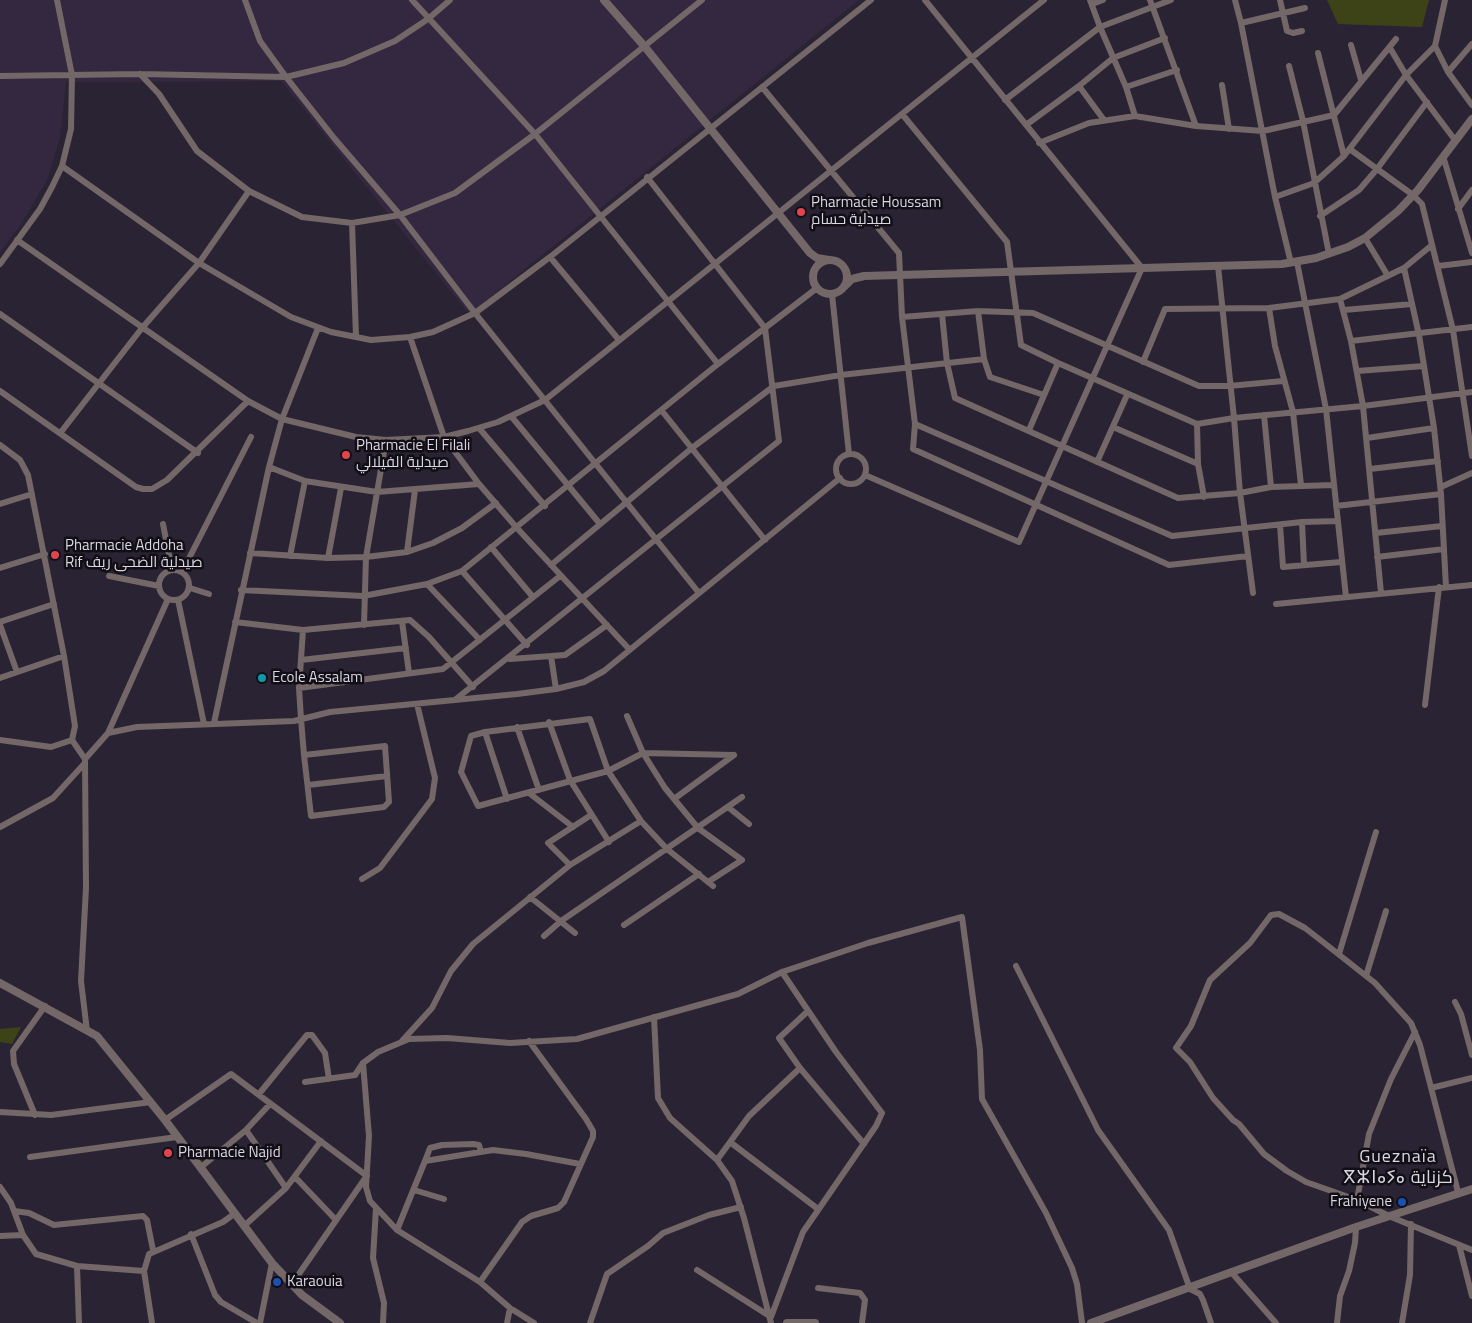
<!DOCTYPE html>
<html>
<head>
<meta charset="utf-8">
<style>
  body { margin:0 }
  canvas { display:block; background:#2a2333 }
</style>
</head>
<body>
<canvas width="1472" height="1323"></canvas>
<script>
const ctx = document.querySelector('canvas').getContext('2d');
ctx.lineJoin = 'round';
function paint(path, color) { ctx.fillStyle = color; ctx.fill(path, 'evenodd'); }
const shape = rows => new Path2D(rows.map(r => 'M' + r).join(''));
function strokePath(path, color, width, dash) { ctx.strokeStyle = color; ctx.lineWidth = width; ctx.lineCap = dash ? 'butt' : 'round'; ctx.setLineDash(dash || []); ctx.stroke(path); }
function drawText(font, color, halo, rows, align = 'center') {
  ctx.font = font + ' "Titillium Web",Cairo,"Noto Sans Tifinagh",sans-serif'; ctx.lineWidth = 5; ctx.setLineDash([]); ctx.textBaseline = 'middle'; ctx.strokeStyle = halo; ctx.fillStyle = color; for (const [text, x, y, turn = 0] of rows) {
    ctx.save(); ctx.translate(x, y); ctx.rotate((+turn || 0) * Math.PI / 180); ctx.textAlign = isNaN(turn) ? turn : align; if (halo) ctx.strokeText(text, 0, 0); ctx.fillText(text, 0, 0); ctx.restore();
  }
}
paint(shape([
  [0,0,859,0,469,314,281,81,66,82,60,138,47,180,20,226,0,252]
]), '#33283f');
paint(shape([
  [1327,0,1429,0,1422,27,1338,24],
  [21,1027,12,1044,0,1042,0,1029]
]), '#3e4217');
strokePath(shape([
  [245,0,260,41,286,77,334,138,400,215,475,313,699,593],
  [412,0,535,134,718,364],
  [1150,0,1196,126],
  [1235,0,1241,23,1275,197,1291,263],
  [1280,0,1287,31,1293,33,1302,31],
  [1092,4,1103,0],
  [1241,23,1305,8],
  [1351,45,1361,80],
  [1435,46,1445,0],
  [1390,48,1406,75,1455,140],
  [1318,53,1344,156],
  [1289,66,1303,121,1329,254],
  [1448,72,1472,44],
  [140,74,159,94,197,151,249,191,302,217,352,223,400,215,455,193,535,134,702,0],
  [0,76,140,74,286,77,344,63,395,41,428,19,450,0],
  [1222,85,1229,129],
  [762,87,899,253,902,317,915,424,1172,536,1302,522,1338,521],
  [1126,87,1177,70],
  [1005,100,1100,27,1090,0],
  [902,114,1007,242,1021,345,1058,363,1197,424,1234,418,1363,406,1472,392],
  [1135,116,1126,87,1100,27,1171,0],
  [1104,120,1079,86,1113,58,1165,38],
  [1026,125,1079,86],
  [1039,143,1089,123,1135,116,1196,126,1263,131,1334,115,1396,39],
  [1351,150,1413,195,1422,204,1453,330,1472,456],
  [1443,156,1472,253],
  [62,166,199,263,291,317,331,332,371,340,410,337,433,332,475,313,550,257,871,0],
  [1275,197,1314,183,1344,156,1406,75,1435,46,1448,72,1472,105],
  [1458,209,1472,190],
  [1320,216,1359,190,1377,169,1427,102],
  [352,223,356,337],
  [1365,238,1388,276],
  [17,240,248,401,282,419,356,437,386,440,444,437,468,431,498,422,545,400,1044,0],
  [550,257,619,340],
  [1297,262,1326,409,1346,597],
  [0,264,40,209,52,187,62,166,71,129,72,75,57,0],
  [1218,266,1234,418,1240,493,1253,593],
  [1438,266,1472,262],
  [1404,268,1419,335,1434,428,1441,494,1446,587],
  [832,294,849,454],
  [1340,299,1351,341,1363,406,1381,593],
  [1344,310,1412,304],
  [978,311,984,359,990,377,1044,395],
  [0,314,198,453],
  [942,314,947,363,955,398,1178,498,1240,493,1271,487,1334,485],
  [902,317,978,311,1033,313,1199,386,1229,386,1283,381],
  [410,337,444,437,479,484,516,527,629,649],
  [1351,341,1472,327],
  [1143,362,1165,309,1269,308],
  [1357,371,1424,366],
  [0,391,136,487,143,489,152,489,167,480,248,401],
  [662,411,765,540],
  [1264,415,1271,487],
  [511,416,600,524],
  [915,424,913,449,1169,565,1248,556],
  [1197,424,1198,464,1204,497],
  [1113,427,1198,464],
  [479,428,545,506],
  [1029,430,1058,363],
  [61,432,142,328,199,263,249,191],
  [1367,438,1434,428],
  [0,445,20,460,28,475,64,656,75,726,72,740],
  '836 469a15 15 0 1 1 30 0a15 15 0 1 1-30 0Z',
  [1097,462,1127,395],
  [269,467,305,481,377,492,479,484],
  [1370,469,1438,461],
  [865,475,1019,542,1142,268,925,0],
  [1301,485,1293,412,1275,346,1269,308,1340,299,1404,268,1432,245],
  [1441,487,1472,473],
  [0,504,32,494],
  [1336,506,1441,494],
  [1302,522,1304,565],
  [163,524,172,570],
  [1280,525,1283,567,1341,562],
  [1376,533,1442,526],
  [491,547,533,597],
  [407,552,415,490],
  [250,553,328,558,366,557,407,552,433,543,462,528,496,503],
  [290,556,305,481],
  [1377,557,1444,549],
  [328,558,341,488],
  [551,565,692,448,774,386,841,375,984,359],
  [0,568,45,554],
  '159 585a15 15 0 1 1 30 0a15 15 0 1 1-30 0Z',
  [462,571,527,645],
  [182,572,251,437],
  [109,576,159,586],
  [190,588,209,594],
  [241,590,363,596,427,584],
  [178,600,204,724],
  [1276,604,1472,585],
  [402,621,409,673],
  [0,622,54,604],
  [235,622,303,630,410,620,429,637,473,687],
  [0,625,17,672],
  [364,625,366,557,386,440],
  [303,630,299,688,301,719,304,755,311,816,384,807,389,802,385,746,304,755],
  [480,640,427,584,462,571,718,364,817,288],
  [551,656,556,689],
  [510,659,565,655,607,625],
  [301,660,406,648],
  [0,678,64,656],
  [299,688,443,669,560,576],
  [456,699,779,441,765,328,647,177],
  [1425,705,1439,587],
  [627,716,643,753,665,788,698,828,742,860,708,882],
  [549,722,570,780,609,842],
  [214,723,269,467,282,419,318,328],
  [517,727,539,790],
  [485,732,471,736,461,772,478,806,608,771,643,753,734,755],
  [108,733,137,727,294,721,330,712,517,694,556,689,584,682,604,671,840,478],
  [0,740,51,747,72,740,85,759],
  [308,785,387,776],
  [529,793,573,827],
  [507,799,485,732,590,719,608,771,641,821,667,849,713,886],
  [674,799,734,755],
  [728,807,749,824],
  [0,827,53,798,84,764],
  [570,865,548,843,591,815],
  [362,879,380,868,432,799,435,778,417,704],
  [530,897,575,933],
  [624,925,699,874],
  [544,936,561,921,742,797],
  [1339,954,1376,832],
  [1016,966,1098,1130,1169,1230,1190,1289,1200,1294,1203,1300,1211,1323],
  [1366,976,1386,911],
  [1455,1002,1461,1014,1472,1055],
  [808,1011,779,1038,800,1068,864,1144],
  [654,1017,658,1098,670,1118,717,1160,732,1181,744,1218,771,1323],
  [87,1031,81,981,86,888,85,759,108,733,168,599],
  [402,1041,432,1008,451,971,473,944,570,865,641,821],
  [363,1063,369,1136,366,1187,370,1201,397,1230,480,1282,510,1308,534,1323],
  [305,1082,355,1075,363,1063,378,1052,409,1039,447,1038,510,1043,577,1039,738,994,782,972,868,943,962,917,980,1050,982,1099,1046,1213,1072,1268,1077,1284,1082,1323],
  [1431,1088,1472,1078],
  [259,1094,307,1035,312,1035,325,1053,329,1079],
  [0,1112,51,1115,151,1102],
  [35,1115,14,1064,13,1051,45,1006],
  [165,1120,231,1074,367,1176],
  [246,1130,286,1188],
  [730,1142,818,1209],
  [30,1157,177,1137],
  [717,1160,749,1116,800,1068],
  [425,1161,430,1148,442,1145,473,1144,479,1145,481,1152],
  [200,1168,246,1130,270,1104],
  [295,1177,336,1220],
  [0,1187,11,1203,23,1235,36,1254,77,1266,144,1271],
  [414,1190,444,1199],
  [1458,1192,1420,1045,1411,1023,1375,983,1323,942,1305,928,1279,914,1271,915,1250,943,1210,980,1191,1026,1176,1048,1190,1062,1213,1098,1233,1120,1239,1124,1264,1154,1287,1171,1306,1182,1357,1200,1391,1217,1472,1250],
  [1357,1200,1369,1134,1391,1079,1415,1032],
  [376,1208,373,1258,384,1303,383,1323],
  [14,1211,29,1213,54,1225,143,1216,147,1220,153,1250],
  [244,1226,286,1188,321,1141],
  [397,1230,425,1161,493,1150,526,1154,580,1164],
  [191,1234,215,1295,221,1302,257,1323],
  [0,1236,23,1235],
  [1459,1245,1472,1296],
  [77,1266,79,1323],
  [697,1270,771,1317,803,1232,876,1126,882,1113,836,1052,782,972],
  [1232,1273,1276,1323],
  [480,1282,522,1222,531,1216,558,1208,564,1202,593,1137,593,1131,586,1119,529,1041],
  [292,1284,366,1177],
  [818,1288,860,1293,865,1300,862,1323],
  [152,1323,144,1271,149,1254,223,1222,234,1214],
  [260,1323,272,1263],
  [507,1323,510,1308],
  [590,1323,607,1274,648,1246,663,1233,709,1215,741,1207],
  [1337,1323,1340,1296,1349,1271,1355,1243,1356,1227],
  [1402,1323,1410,1275,1411,1224]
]), '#736767', 6);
strokePath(shape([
  [604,0,645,47,810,253,817,258,829,260],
  '813 277a17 17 0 1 1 34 0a17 17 0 1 1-34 0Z',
  [845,286,852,279,864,276,1282,264,1316,258,1348,247,1365,238,1398,211,1418,190,1472,119],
  [0,983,97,1036,165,1120,272,1263,302,1295,340,1323],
  [787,1323,815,1323],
  [1091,1323,1356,1227,1472,1189]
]), '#736767', 8);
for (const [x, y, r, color] of [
  [801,212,5,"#e0444e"],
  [346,455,5,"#e0444e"],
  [55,555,5,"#e0444e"],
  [262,678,5,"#0f9aa8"],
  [168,1153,5,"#e0444e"],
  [1402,1202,5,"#1a4fb4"],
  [277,1282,5,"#1a4fb4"]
]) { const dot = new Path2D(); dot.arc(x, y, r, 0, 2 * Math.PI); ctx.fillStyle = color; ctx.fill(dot); strokePath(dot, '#110e15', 2); }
drawText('15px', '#dbd7e2', '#110e15', [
  ["Pharmacie Houssam",811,203],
  ["صيدلية حسام",811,220],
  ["Pharmacie El Filali",356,446],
  ["صيدلية الفيلالي",356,463],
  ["Pharmacie Addoha",65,546],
  ["Rif صيدلية الضحى ريف",65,563],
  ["Ecole Assalam",272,678],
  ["Pharmacie Najid",178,1153],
  ["Frahiyene",1392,1202,"right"],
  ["Karaouia",287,1282]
], 'left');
ctx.letterSpacing = '1px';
drawText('18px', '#dbd7e2', '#110e15', [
  ["Gueznaïa",1398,1158],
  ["ⴳⵣⵏⴰⵢⴰ كزناية",1398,1179]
]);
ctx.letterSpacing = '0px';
</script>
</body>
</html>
